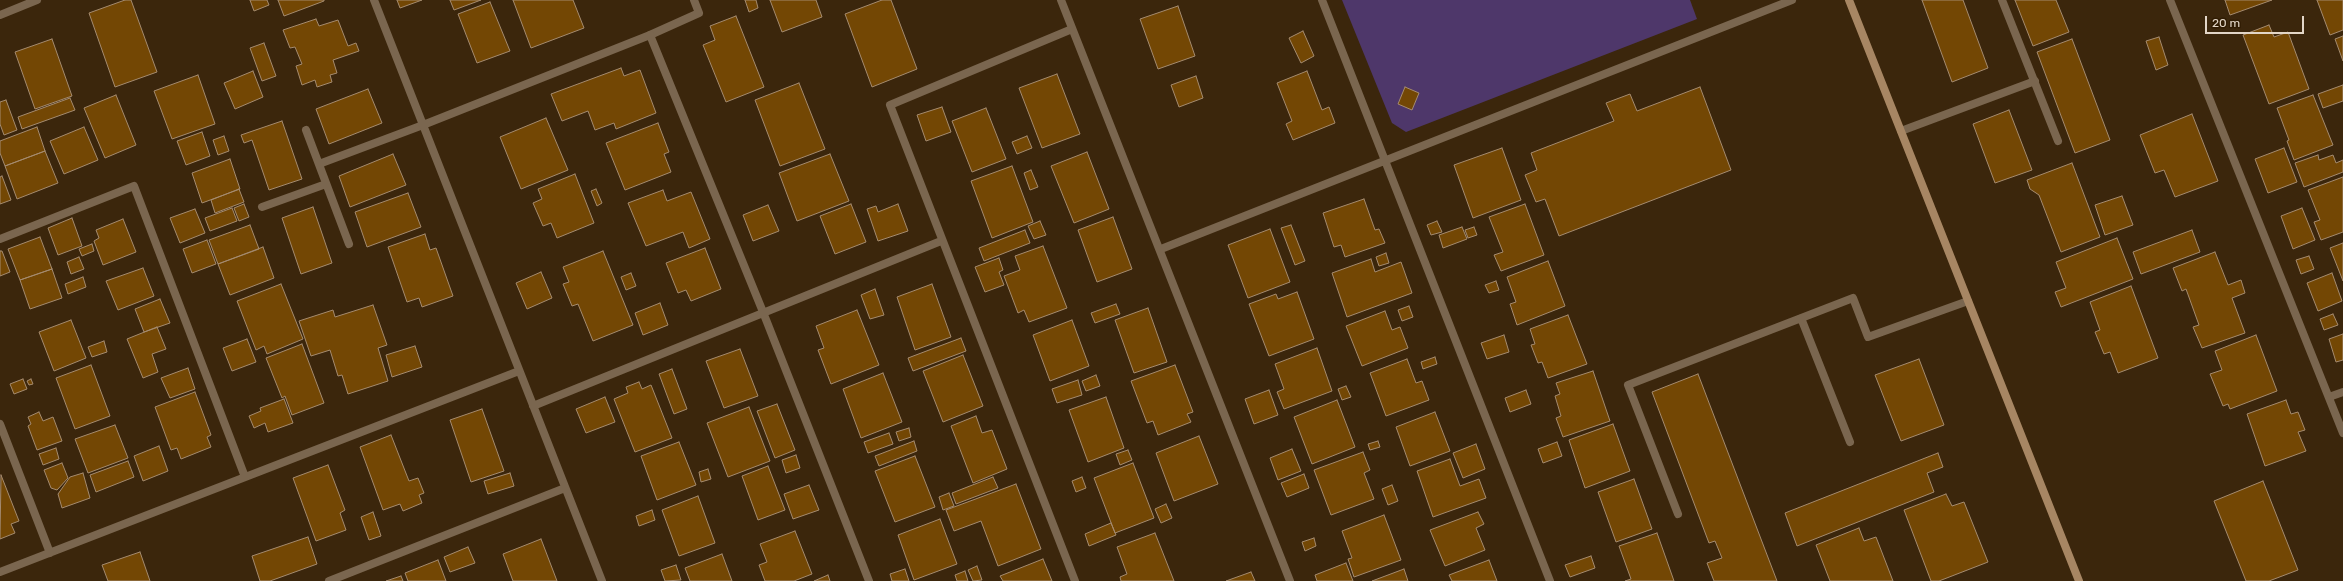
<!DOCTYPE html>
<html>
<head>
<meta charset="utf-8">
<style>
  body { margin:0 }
  #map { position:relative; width:2343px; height:581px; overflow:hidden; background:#3b260c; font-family:Rubik,sans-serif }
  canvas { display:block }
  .scale { position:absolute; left:2205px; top:16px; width:99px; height:18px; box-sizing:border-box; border:2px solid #e3d6c7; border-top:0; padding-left:5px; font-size:12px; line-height:14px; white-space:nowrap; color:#e3d6c7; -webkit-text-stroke:3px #301c03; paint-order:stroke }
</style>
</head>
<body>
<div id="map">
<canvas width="2343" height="581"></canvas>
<div class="scale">20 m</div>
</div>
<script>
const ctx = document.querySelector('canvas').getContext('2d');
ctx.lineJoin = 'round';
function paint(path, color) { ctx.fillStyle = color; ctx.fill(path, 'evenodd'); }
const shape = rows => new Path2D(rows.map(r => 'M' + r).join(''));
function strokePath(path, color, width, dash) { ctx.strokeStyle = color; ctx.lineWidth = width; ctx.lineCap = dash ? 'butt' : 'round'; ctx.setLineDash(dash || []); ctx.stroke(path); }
paint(shape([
  [1342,0,1690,0,1697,19,1406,132,1392,123]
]), '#4e376a');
const building = shape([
  [125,0,131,0,157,72,115,87,89,13,125,0],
  [250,0,267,0,269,5,254,11,250,0],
  [278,0,324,0,324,1,284,16,278,0],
  [397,0,422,0,400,8,397,0],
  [450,0,481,0,454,10,450,0],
  [513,0,573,0,584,28,531,48,513,0],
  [745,0,756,0,758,8,749,12,745,0],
  [770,0,816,0,822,17,782,32,770,0],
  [882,0,891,0,917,69,872,87,845,14,882,0],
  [1922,0,1963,0,1988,68,1952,82,1922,0],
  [2015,0,2056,0,2069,32,2033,46,2015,0],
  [2225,0,2272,0,2230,15,2225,0],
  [2317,0,2343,0,2343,30,2330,35,2317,0],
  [490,2,510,51,477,63,458,14,490,2],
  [1178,6,1195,56,1158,69,1140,19,1178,6],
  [736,16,764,87,726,102,703,45,715,40,710,26,736,16],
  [316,19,319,26,338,20,348,46,356,43,359,51,333,60,337,73,330,75,332,82,317,87,315,80,302,85,296,66,302,64,295,47,290,48,283,30,316,19],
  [2269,25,2274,37,2288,32,2309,89,2269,104,2243,35,2269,25],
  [1303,31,1314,56,1301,63,1289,38,1303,31],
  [2343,36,2343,61,2335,39,2343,36],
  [2159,37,2168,65,2156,70,2146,41,2159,37],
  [52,39,72,96,35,109,15,52,52,39],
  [2072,39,2110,140,2075,153,2037,52,2072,39],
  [264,43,276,76,262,81,250,48,264,43],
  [621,68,624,76,640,70,656,113,616,129,614,123,595,130,588,111,562,121,551,94,621,68],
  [253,71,263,97,235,109,224,83,253,71],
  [1307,71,1322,110,1329,107,1335,123,1293,140,1286,124,1292,121,1277,83,1307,71],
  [1057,74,1080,134,1042,148,1019,88,1057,74],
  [198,75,215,124,172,139,154,91,198,75],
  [1196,76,1203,98,1179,107,1171,85,1196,76],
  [799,83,825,149,780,166,755,100,799,83],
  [2343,85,2343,101,2323,108,2318,94,2343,85],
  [1405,87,1419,93,1412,110,1398,104,1405,87],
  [1700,87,1731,170,1559,236,1545,199,1536,202,1525,175,1537,170,1531,153,1614,121,1606,103,1630,94,1637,111,1700,87],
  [368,89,382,123,329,144,316,109,368,89],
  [116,95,136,145,105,158,84,108,116,95],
  [2313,95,2333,145,2294,160,2287,141,2289,140,2277,108,2313,95],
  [70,98,75,110,22,129,18,117,70,98],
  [6,100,17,130,4,135,0,124,0,102,6,100],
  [942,107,951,132,926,141,917,115,942,107],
  [986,108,1006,159,972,172,952,121,986,108],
  [2009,110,2032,170,1995,183,1973,124,2009,110],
  [2192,114,2218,181,2175,197,2164,170,2155,173,2140,135,2192,114],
  [546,118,568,170,521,189,500,137,546,118],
  [282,121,302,179,269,190,252,140,244,143,241,135,282,121],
  [658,123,669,152,664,154,671,172,625,190,606,143,658,123],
  [37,127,45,151,5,166,0,153,0,141,37,127],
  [84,127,98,160,64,174,50,141,84,127],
  [202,132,210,156,186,165,177,141,202,132],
  [224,136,229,151,218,155,213,140,224,136],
  [1027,136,1032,148,1017,154,1012,142,1027,136],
  [1502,148,1521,200,1473,218,1454,165,1502,148],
  [2284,148,2297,182,2268,193,2255,159,2284,148],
  [45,151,58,183,17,199,5,166,45,151],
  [1087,152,1109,209,1074,223,1051,166,1087,152],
  [393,154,406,185,350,207,339,176,393,154],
  [830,154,849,201,797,221,779,173,830,154],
  [2318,155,2319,160,2333,155,2336,163,2343,160,2343,172,2304,187,2295,163,2318,155],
  [230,159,240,189,202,203,192,173,230,159],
  [2072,163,2100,237,2061,252,2039,195,2030,189,2027,180,2072,163],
  [1012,166,1033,222,992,238,971,181,1012,166],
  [1031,170,1038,187,1030,190,1024,173,1031,170],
  [575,174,594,223,557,238,551,223,543,226,533,203,542,199,538,189,575,174],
  [2,176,11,200,0,204,0,177,2,176],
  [2343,177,2343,232,2321,240,2314,222,2320,220,2308,190,2343,177],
  [239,189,244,202,215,213,211,200,239,189],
  [596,189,602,203,597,206,591,191,596,189],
  [663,190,667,201,691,192,710,239,689,248,683,232,646,246,628,203,663,190],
  [408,193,421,227,367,247,355,212,408,193],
  [2122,196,2133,225,2105,235,2095,205,2122,196],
  [1364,199,1375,230,1379,229,1385,243,1345,257,1341,245,1334,247,1323,213,1364,199],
  [244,204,249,217,239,221,234,208,244,204],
  [851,204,866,242,835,254,820,216,851,204],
  [898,204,908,231,878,241,867,209,876,206,878,212,898,204],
  [1525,204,1544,255,1501,271,1494,255,1503,252,1489,217,1525,204],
  [768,205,779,231,753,241,743,215,768,205],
  [313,207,332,263,301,274,282,218,313,207],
  [232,208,237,221,210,231,205,218,232,208],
  [2302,208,2315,240,2293,249,2281,216,2302,208],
  [195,209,205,233,180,243,170,218,195,209],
  [1113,217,1132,269,1097,282,1078,230,1113,217],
  [72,218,82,246,58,255,48,228,72,218],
  [123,219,136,252,103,265,94,241,99,238,96,230,123,219],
  [1040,221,1046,235,1034,239,1028,226,1040,221],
  [1437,221,1442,232,1431,235,1427,225,1437,221],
  [250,225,259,249,218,264,209,240,250,225],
  [1291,225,1305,261,1295,265,1281,228,1291,225],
  [1462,227,1467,239,1443,248,1439,235,1462,227],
  [1474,227,1477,235,1468,238,1465,230,1474,227],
  [1270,229,1290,282,1248,298,1228,245,1270,229],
  [1025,230,1030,243,984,261,979,248,1025,230],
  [2192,230,2200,252,2141,274,2133,252,2192,230],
  [425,234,430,250,436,248,453,296,422,307,419,298,407,302,388,247,425,234],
  [40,237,52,269,20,280,8,249,40,237],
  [2117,238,2133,279,2061,307,2055,292,2066,288,2056,262,2117,238],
  [207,240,216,264,192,273,183,249,207,240],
  [2343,243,2343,281,2330,248,2343,243],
  [92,244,94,251,82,256,79,249,92,244],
  [1043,246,1067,308,1029,322,1024,310,1018,313,1004,276,1020,270,1015,256,1043,246],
  [263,247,274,278,230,295,218,264,263,247],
  [705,248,721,289,691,301,686,290,678,293,666,263,705,248],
  [0,251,2,251,10,272,0,276,0,251],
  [603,251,633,325,593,341,578,304,572,306,563,284,569,282,563,267,603,251],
  [2215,252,2228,285,2241,280,2245,293,2232,298,2245,333,2202,348,2193,327,2199,325,2186,289,2182,291,2173,268,2215,252],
  [1386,253,1389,263,1379,266,1376,257,1386,253],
  [2309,256,2314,269,2301,274,2296,260,2309,256],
  [79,257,84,269,71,274,67,262,79,257],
  [999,258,1003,270,999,272,1004,285,985,292,975,267,999,258],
  [1371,259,1375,272,1401,262,1412,293,1347,317,1332,273,1371,259],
  [1548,261,1565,306,1517,325,1510,304,1516,302,1507,277,1548,261],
  [143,268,154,296,118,310,106,281,143,268],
  [52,269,62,298,30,309,20,280,52,269],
  [541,272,552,298,527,309,516,283,541,272],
  [631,273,636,286,626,290,621,277,631,273],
  [2332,273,2342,301,2318,311,2307,283,2332,273],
  [83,277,86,287,68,294,65,284,83,277],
  [1496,281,1499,290,1489,293,1485,285,1496,281],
  [281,284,303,339,267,354,264,346,256,350,237,301,281,284],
  [932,284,951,337,915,350,897,297,932,284],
  [2131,286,2158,358,2118,373,2110,352,2104,354,2095,332,2100,330,2090,302,2131,286],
  [875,289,884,315,870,319,861,295,875,289],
  [1297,292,1314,339,1269,356,1249,304,1276,294,1278,299,1297,292],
  [160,299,170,323,144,332,135,309,160,299],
  [660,303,668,325,643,335,635,313,660,303],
  [1116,304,1120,314,1095,323,1091,313,1116,304],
  [373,305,387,345,378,348,388,381,348,394,342,375,338,376,330,350,311,356,299,321,333,310,335,317,373,305],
  [1409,306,1413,317,1402,321,1398,310,1409,306],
  [1148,308,1167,362,1134,373,1115,320,1148,308],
  [857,310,879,365,831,384,818,350,824,348,816,326,857,310],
  [1385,311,1392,330,1400,327,1408,348,1362,366,1346,326,1385,311],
  [2333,314,2338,325,2324,330,2320,319,2333,314],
  [1568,315,1587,364,1548,378,1542,362,1538,363,1531,345,1535,344,1530,329,1568,315],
  [71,320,86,358,54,371,39,332,71,320],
  [1072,320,1089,366,1050,381,1033,335,1072,320],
  [157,327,166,349,152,354,158,372,143,378,127,339,157,327],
  [2343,334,2343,360,2336,362,2329,339,2343,334],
  [1504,335,1509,352,1487,359,1481,343,1504,335],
  [2256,335,2277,391,2230,409,2228,404,2223,406,2210,374,2222,370,2215,351,2256,335],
  [961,338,966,351,913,371,908,358,961,338],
  [247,339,256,362,232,371,223,348,247,339],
  [104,341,107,352,92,357,88,347,104,341],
  [302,344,324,403,292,415,285,396,282,398,266,358,302,344],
  [415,346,422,367,392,377,386,355,415,346],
  [1317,348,1332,391,1284,409,1277,392,1284,389,1275,364,1317,348],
  [740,349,758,396,724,408,706,361,740,349],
  [963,355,983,406,943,422,923,371,963,355],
  [1435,357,1437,364,1423,369,1421,362,1435,357],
  [1407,359,1416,383,1422,381,1429,400,1386,416,1370,373,1407,359],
  [1919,359,1944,425,1901,441,1875,375,1919,359],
  [91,365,110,416,75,429,56,378,91,365],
  [1175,365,1193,412,1187,414,1191,422,1158,435,1153,421,1147,423,1131,381,1175,365],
  [188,368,195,389,170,398,161,378,188,368],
  [672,369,687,409,674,414,659,374,672,369],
  [1593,371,1610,421,1563,437,1556,418,1561,416,1555,396,1560,394,1556,383,1593,371],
  [883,373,902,422,861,438,843,389,883,373],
  [1698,374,1777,581,1714,581,1707,563,1722,558,1715,541,1709,543,1652,392,1698,374],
  [1096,375,1100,386,1086,391,1082,381,1096,375],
  [23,379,27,389,14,394,10,384,23,379],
  [31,379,33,384,29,385,27,381,31,379],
  [1078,380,1082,395,1057,403,1052,389,1078,380],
  [639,382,642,389,651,385,672,438,635,452,614,399,628,393,626,387,639,382],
  [1346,386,1351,397,1342,400,1338,389,1346,386],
  [1269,390,1278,415,1254,424,1245,399,1269,390],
  [1526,390,1531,404,1510,412,1505,398,1526,390],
  [195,392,211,435,207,437,211,447,181,459,177,448,171,450,155,407,195,392],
  [605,397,615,422,586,433,576,409,605,397],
  [1106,397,1124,448,1088,462,1069,410,1106,397],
  [284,399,293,423,268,432,265,423,254,428,249,416,261,411,260,408,284,399],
  [1337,400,1355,447,1312,464,1294,417,1337,400],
  [2286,400,2291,414,2298,412,2305,430,2298,432,2306,451,2265,466,2247,414,2286,400],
  [777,404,795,450,775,458,757,411,777,404],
  [749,407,770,461,728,477,707,423,749,407],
  [482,409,504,471,471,482,450,420,482,409],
  [39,412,43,421,53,417,62,441,37,450,28,426,31,424,28,417,39,412],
  [1435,412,1450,451,1410,466,1396,427,1435,412],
  [976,416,982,433,992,430,1007,469,973,483,951,426,976,416],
  [1613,424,1630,471,1585,488,1569,440,1613,424],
  [115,425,128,458,88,473,75,439,115,425],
  [909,428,911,437,899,441,896,432,909,428],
  [889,433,893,444,868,453,864,442,889,433],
  [391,435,409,481,418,478,424,493,419,495,422,503,403,511,400,504,383,510,360,447,391,435],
  [1199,436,1218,484,1174,501,1156,453,1199,436],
  [914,441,917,451,879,466,875,456,914,441],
  [1378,441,1380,447,1370,450,1368,444,1378,441],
  [679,442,696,485,657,500,641,456,679,442],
  [1557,442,1562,456,1543,463,1538,449,1557,442],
  [1476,444,1485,469,1463,478,1453,453,1476,444],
  [159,446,168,471,143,481,134,456,159,446],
  [56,448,59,459,43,465,39,454,56,448],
  [1292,449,1301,471,1278,480,1270,458,1292,449],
  [1128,450,1132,460,1120,465,1116,454,1128,450],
  [1363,452,1370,470,1364,473,1374,499,1331,515,1314,470,1363,452],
  [1938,453,1943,467,1927,473,1934,492,1797,546,1785,513,1938,453],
  [796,455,800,468,786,473,782,460,796,455],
  [915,456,935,507,895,522,875,471,915,456],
  [1450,459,1460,486,1479,479,1486,498,1433,517,1417,471,1450,459],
  [128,461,134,477,96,492,90,475,128,461],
  [62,463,68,478,57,490,51,488,44,470,62,463],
  [1133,463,1154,518,1115,533,1094,478,1133,463],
  [328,465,345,510,340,513,346,530,316,541,293,478,328,465],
  [768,466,785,510,758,520,742,476,768,466],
  [708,469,711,479,701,482,699,472,708,469],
  [83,473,90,498,62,508,58,494,70,477,83,473],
  [510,473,514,486,488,494,484,481,510,473],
  [1304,474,1309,488,1287,497,1281,483,1304,474],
  [1,475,19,521,11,524,15,533,0,539,1,475],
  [993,477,998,488,956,504,952,493,993,477],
  [1082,477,1086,488,1076,492,1072,481,1082,477],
  [1634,479,1652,529,1616,542,1598,492,1634,479],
  [2263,481,2298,570,2269,581,2246,581,2214,501,2263,481],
  [1016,484,1041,549,998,566,981,521,954,531,946,510,1016,484],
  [809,485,819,510,793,519,784,494,809,485],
  [1392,485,1398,501,1388,505,1382,489,1392,485],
  [949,493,954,506,943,510,939,497,949,493],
  [1946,494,1952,506,1964,502,1988,562,1939,581,1931,581,1904,510,1946,494],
  [698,496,715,543,679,556,662,510,698,496],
  [1166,504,1172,518,1161,523,1155,509,1166,504],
  [652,510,655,520,639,526,636,516,652,510],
  [373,512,381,536,369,540,361,517,373,512],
  [1478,512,1484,524,1476,528,1485,550,1445,566,1430,530,1478,512],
  [1384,515,1401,560,1354,577,1348,559,1352,558,1342,531,1384,515],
  [940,519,957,564,914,580,898,535,940,519],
  [1111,523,1116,535,1089,546,1085,534,1111,523],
  [1859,528,1864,541,1876,537,1893,581,1830,581,1816,545,1859,528],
  [795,531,812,574,794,581,765,581,759,565,767,562,760,544,795,531],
  [1155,533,1174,581,1121,581,1120,577,1127,574,1117,547,1155,533],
  [1657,533,1674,581,1625,581,1631,579,1619,546,1657,533],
  [308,537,317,564,270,581,260,581,252,556,308,537],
  [1314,538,1316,546,1305,551,1302,542,1314,538],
  [541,539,557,581,513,581,503,554,541,539],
  [468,547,475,563,450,572,444,557,468,547],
  [140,552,150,581,108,581,102,565,140,552],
  [722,554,732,581,690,581,685,568,722,554],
  [1591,556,1595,568,1570,577,1565,565,1591,556],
  [1043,559,1052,581,1003,581,1000,576,1043,559],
  [438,560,446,581,408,581,405,573,438,560],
  [1489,560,1497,581,1452,581,1449,575,1489,560],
  [1346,563,1353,581,1317,581,1315,575,1346,563],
  [676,565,681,580,665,581,661,570,676,565],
  [977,566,982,580,973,581,968,570,977,566],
  [905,569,909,581,892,581,890,574,905,569],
  [1404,569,1408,581,1372,581,1404,569],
  [965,571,968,581,957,581,955,575,965,571],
  [1251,572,1255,581,1226,581,1251,572],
  [828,575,830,581,814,581,828,575],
  [401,576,403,581,386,581,401,576]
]);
paint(building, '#734704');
strokePath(building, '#a58b6f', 1);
strokePath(shape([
  [2002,0,2058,141],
  [650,35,699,13,694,0],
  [306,130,349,244],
  [1901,131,2035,81],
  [319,164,423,125],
  [262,207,326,184],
  [1801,318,1850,442],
  [1678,514,1628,385,1853,298,1868,337,1968,301]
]), '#7a664f', 8);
strokePath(shape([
  [374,0,602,581],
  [1061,0,1290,581],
  [1322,0,1550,581],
  [2170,0,2343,433],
  [0,15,37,0],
  [1072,29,890,105,1075,581],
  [423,125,650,35,763,312,869,581],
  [0,239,134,186,245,477],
  [1161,249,1792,0],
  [2329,397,2343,392],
  [533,406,941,241],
  [0,424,50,553],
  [0,572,519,371],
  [329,581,565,488]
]), '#7a664f', 8);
strokePath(shape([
  [1849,0,2079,581]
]), '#a78663', 8);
</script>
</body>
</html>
